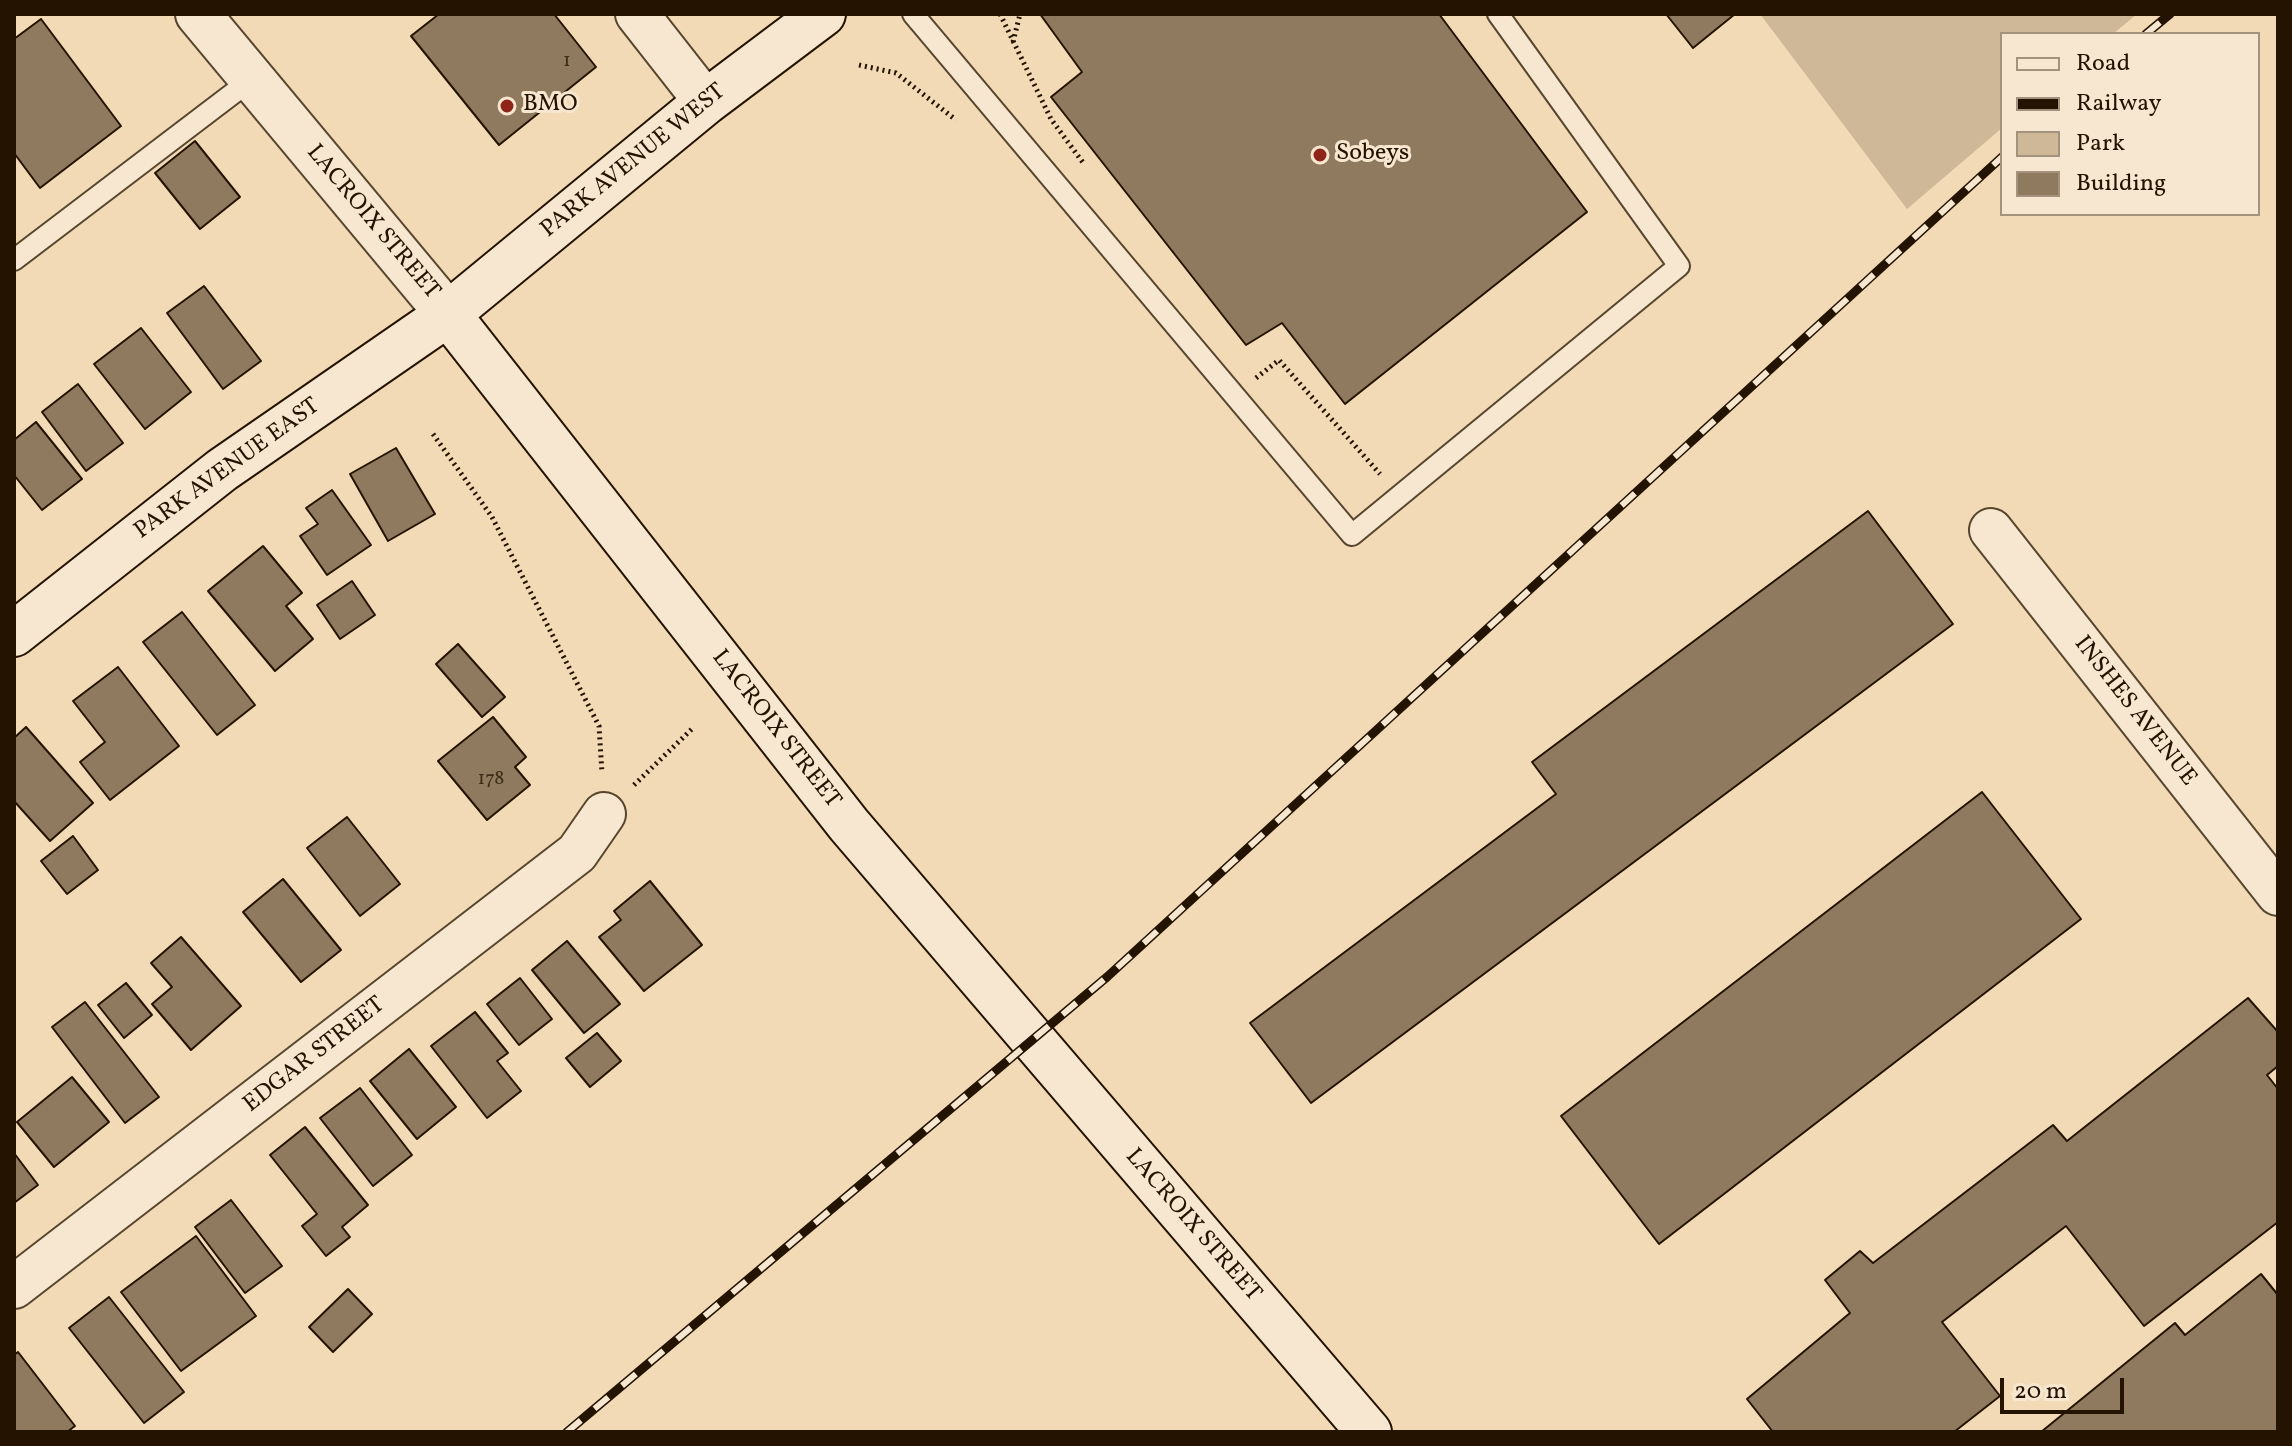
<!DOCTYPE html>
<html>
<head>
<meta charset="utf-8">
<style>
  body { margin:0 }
  #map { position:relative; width:2292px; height:1446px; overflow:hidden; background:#f2dab6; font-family:Vollkorn,serif }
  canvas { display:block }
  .frame { position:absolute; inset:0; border:16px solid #241301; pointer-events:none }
  .legend { position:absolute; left:2000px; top:32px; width:260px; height:184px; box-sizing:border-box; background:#f7e7d0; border:2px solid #a3927d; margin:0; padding:10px 14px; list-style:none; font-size:24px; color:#241301 }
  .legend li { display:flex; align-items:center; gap:16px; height:40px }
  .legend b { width:40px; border:2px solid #a3927d }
  .scale { position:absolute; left:2000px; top:1378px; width:124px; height:36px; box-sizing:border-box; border:4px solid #241301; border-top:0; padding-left:10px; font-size:24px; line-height:28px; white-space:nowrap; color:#241301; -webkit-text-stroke:6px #f7e7d0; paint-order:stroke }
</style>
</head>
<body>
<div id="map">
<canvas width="2292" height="1446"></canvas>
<div class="frame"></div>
<ul class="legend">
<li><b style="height:10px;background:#f7e7d0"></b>Road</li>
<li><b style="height:10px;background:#241301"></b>Railway</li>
<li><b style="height:22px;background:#cfb897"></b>Park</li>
<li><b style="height:22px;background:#8f7a5f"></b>Building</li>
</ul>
<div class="scale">20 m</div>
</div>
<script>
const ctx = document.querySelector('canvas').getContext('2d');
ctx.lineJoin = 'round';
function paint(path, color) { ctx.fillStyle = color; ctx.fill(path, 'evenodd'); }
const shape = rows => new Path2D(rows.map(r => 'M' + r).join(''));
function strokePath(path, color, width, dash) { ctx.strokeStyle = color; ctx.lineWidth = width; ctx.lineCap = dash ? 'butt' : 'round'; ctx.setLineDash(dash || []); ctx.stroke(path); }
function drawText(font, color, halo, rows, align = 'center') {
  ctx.font = font + ' Vollkorn,serif'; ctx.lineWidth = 6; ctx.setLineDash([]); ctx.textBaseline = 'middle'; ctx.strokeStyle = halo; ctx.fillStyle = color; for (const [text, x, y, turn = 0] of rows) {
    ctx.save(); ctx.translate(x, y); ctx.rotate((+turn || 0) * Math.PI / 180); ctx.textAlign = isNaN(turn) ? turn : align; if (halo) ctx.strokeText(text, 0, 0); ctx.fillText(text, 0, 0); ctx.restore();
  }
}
paint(shape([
  [1760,14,2137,14,2113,34,2002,34,2002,128,1907,209]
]), '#cfb897');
const building = shape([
  [439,14,554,14,596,67,499,145,411,36,439,14],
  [1040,14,1439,14,1587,212,1345,404,1282,323,1246,345,1051,97,1082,72,1040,14],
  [1666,14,1735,14,1693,48,1666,14],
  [41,19,121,126,40,188,14,153,14,39,41,19],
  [195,141,240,197,200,229,155,173,195,141],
  [204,286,261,361,223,389,167,313,204,286],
  [141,328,191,392,145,429,94,364,141,328],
  [78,384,123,443,86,471,42,412,78,384],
  [36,422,82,479,42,510,14,475,14,440,36,422],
  [396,448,435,514,388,541,350,474,396,448],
  [332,490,371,545,327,575,300,536,318,524,306,508,332,490],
  [1868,511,1953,624,1311,1103,1250,1023,1556,794,1532,762,1868,511],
  [263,546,302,593,286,606,313,639,275,671,208,591,263,546],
  [352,581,375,615,340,639,317,605,352,581],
  [182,612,255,705,217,735,143,642,182,612],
  [458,644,505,697,482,717,436,664,458,644],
  [118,667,179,746,110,800,80,762,105,742,73,701,118,667],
  [493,717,526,757,515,767,530,785,487,820,438,761,493,717],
  [26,727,93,803,50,841,14,801,14,738,26,727],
  [1982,792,2081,919,1659,1244,1561,1116,1982,792],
  [347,817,400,884,360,916,307,848,347,817],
  [73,836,98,870,67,894,41,861,73,836],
  [283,879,341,950,301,982,243,912,283,879],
  [650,881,702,945,644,991,599,937,621,920,614,911,650,881],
  [181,937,241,1006,191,1050,152,1004,172,987,151,963,181,937],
  [567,941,620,1004,584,1033,532,970,567,941],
  [520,978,552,1019,519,1045,487,1004,520,978],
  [126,983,152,1015,124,1038,98,1005,126,983],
  [2248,998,2278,1032,2278,1066,2267,1075,2278,1089,2278,1222,2144,1326,2066,1226,1942,1322,2000,1396,1954,1432,1773,1432,1747,1399,1850,1313,1825,1280,1860,1251,1873,1263,2053,1125,2067,1141,2248,998],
  [85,1002,159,1097,125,1123,52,1027,85,1002],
  [475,1012,508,1053,497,1061,521,1091,487,1118,431,1046,475,1012],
  [597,1033,621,1061,590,1087,566,1058,597,1033],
  [409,1049,456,1107,417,1139,370,1081,409,1049],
  [72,1077,109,1122,54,1167,17,1122,72,1077],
  [360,1088,412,1155,373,1186,320,1118,360,1088],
  [305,1127,368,1205,342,1227,350,1237,326,1256,302,1226,317,1214,270,1155,305,1127],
  [14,1153,38,1185,14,1203,14,1153],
  [231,1200,282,1266,245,1293,195,1227,231,1200],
  [196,1236,256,1316,181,1371,121,1292,196,1236],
  [2261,1274,2278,1295,2278,1432,2041,1432,2175,1323,2185,1335,2261,1274],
  [348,1289,372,1314,333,1352,309,1327,348,1289],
  [109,1297,184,1392,144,1423,69,1328,109,1297],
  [18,1352,75,1426,67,1432,14,1432,14,1355,18,1352]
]);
paint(building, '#8f7a5f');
strokePath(building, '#241301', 2);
const service = shape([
  [913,14,1352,535,1679,266,1498,14],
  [14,260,252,79]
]);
const minor = shape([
  [637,14,706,102],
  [1991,530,2278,894],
  [14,1287,577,853,604,814]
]);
const tertiary = shape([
  [198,14,448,314]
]);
const secondary = shape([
  [448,314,849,825,1369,1432],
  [14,634,222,470,448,314,706,102,823,14]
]);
strokePath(service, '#58452e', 24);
strokePath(minor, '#58452e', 46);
strokePath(tertiary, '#58452e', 48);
strokePath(secondary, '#241301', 48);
strokePath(shape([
  [1000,14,1051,119,1084,164],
  [1013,42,1020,14],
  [859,65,896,73,956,120],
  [1256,378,1279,360,1380,474],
  [433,434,492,517,599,726,602,773],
  [634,785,694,727]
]), '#241301', 5, [2, 4]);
strokePath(service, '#f7e7d0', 20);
strokePath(minor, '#f7e7d0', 42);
strokePath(tertiary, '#f7e7d0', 44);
strokePath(secondary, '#f7e7d0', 44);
const rail = shape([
  [2146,34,2170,14],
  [567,1432,1107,977,2002,157]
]);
strokePath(rail, '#241301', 9);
strokePath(rail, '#f7e7d0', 6, [18]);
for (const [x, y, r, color] of [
  [507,106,8,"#8f2418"],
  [1320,155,8,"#8f2418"]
]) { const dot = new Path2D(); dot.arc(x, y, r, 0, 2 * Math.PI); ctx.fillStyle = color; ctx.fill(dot); strokePath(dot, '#f7e7d0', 3); }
drawText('20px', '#3f2d18', null, [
  ["1",567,62],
  ["178",491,780]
]);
drawText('24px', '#241301', '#f7e7d0', [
  ["BMO",523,106],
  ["Sobeys",1336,155]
], 'left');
drawText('24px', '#241301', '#f7e7d0', [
  ["PARK AVENUE WEST",634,162,-39],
  ["LACROIX STREET",372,223,50],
  ["PARK AVENUE EAST",228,470,-36],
  ["INSHES AVENUE",2134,712,52],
  ["LACROIX STREET",775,730,52],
  ["EDGAR STREET",315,1056,-38],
  ["LACROIX STREET",1192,1226,49]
]);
</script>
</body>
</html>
